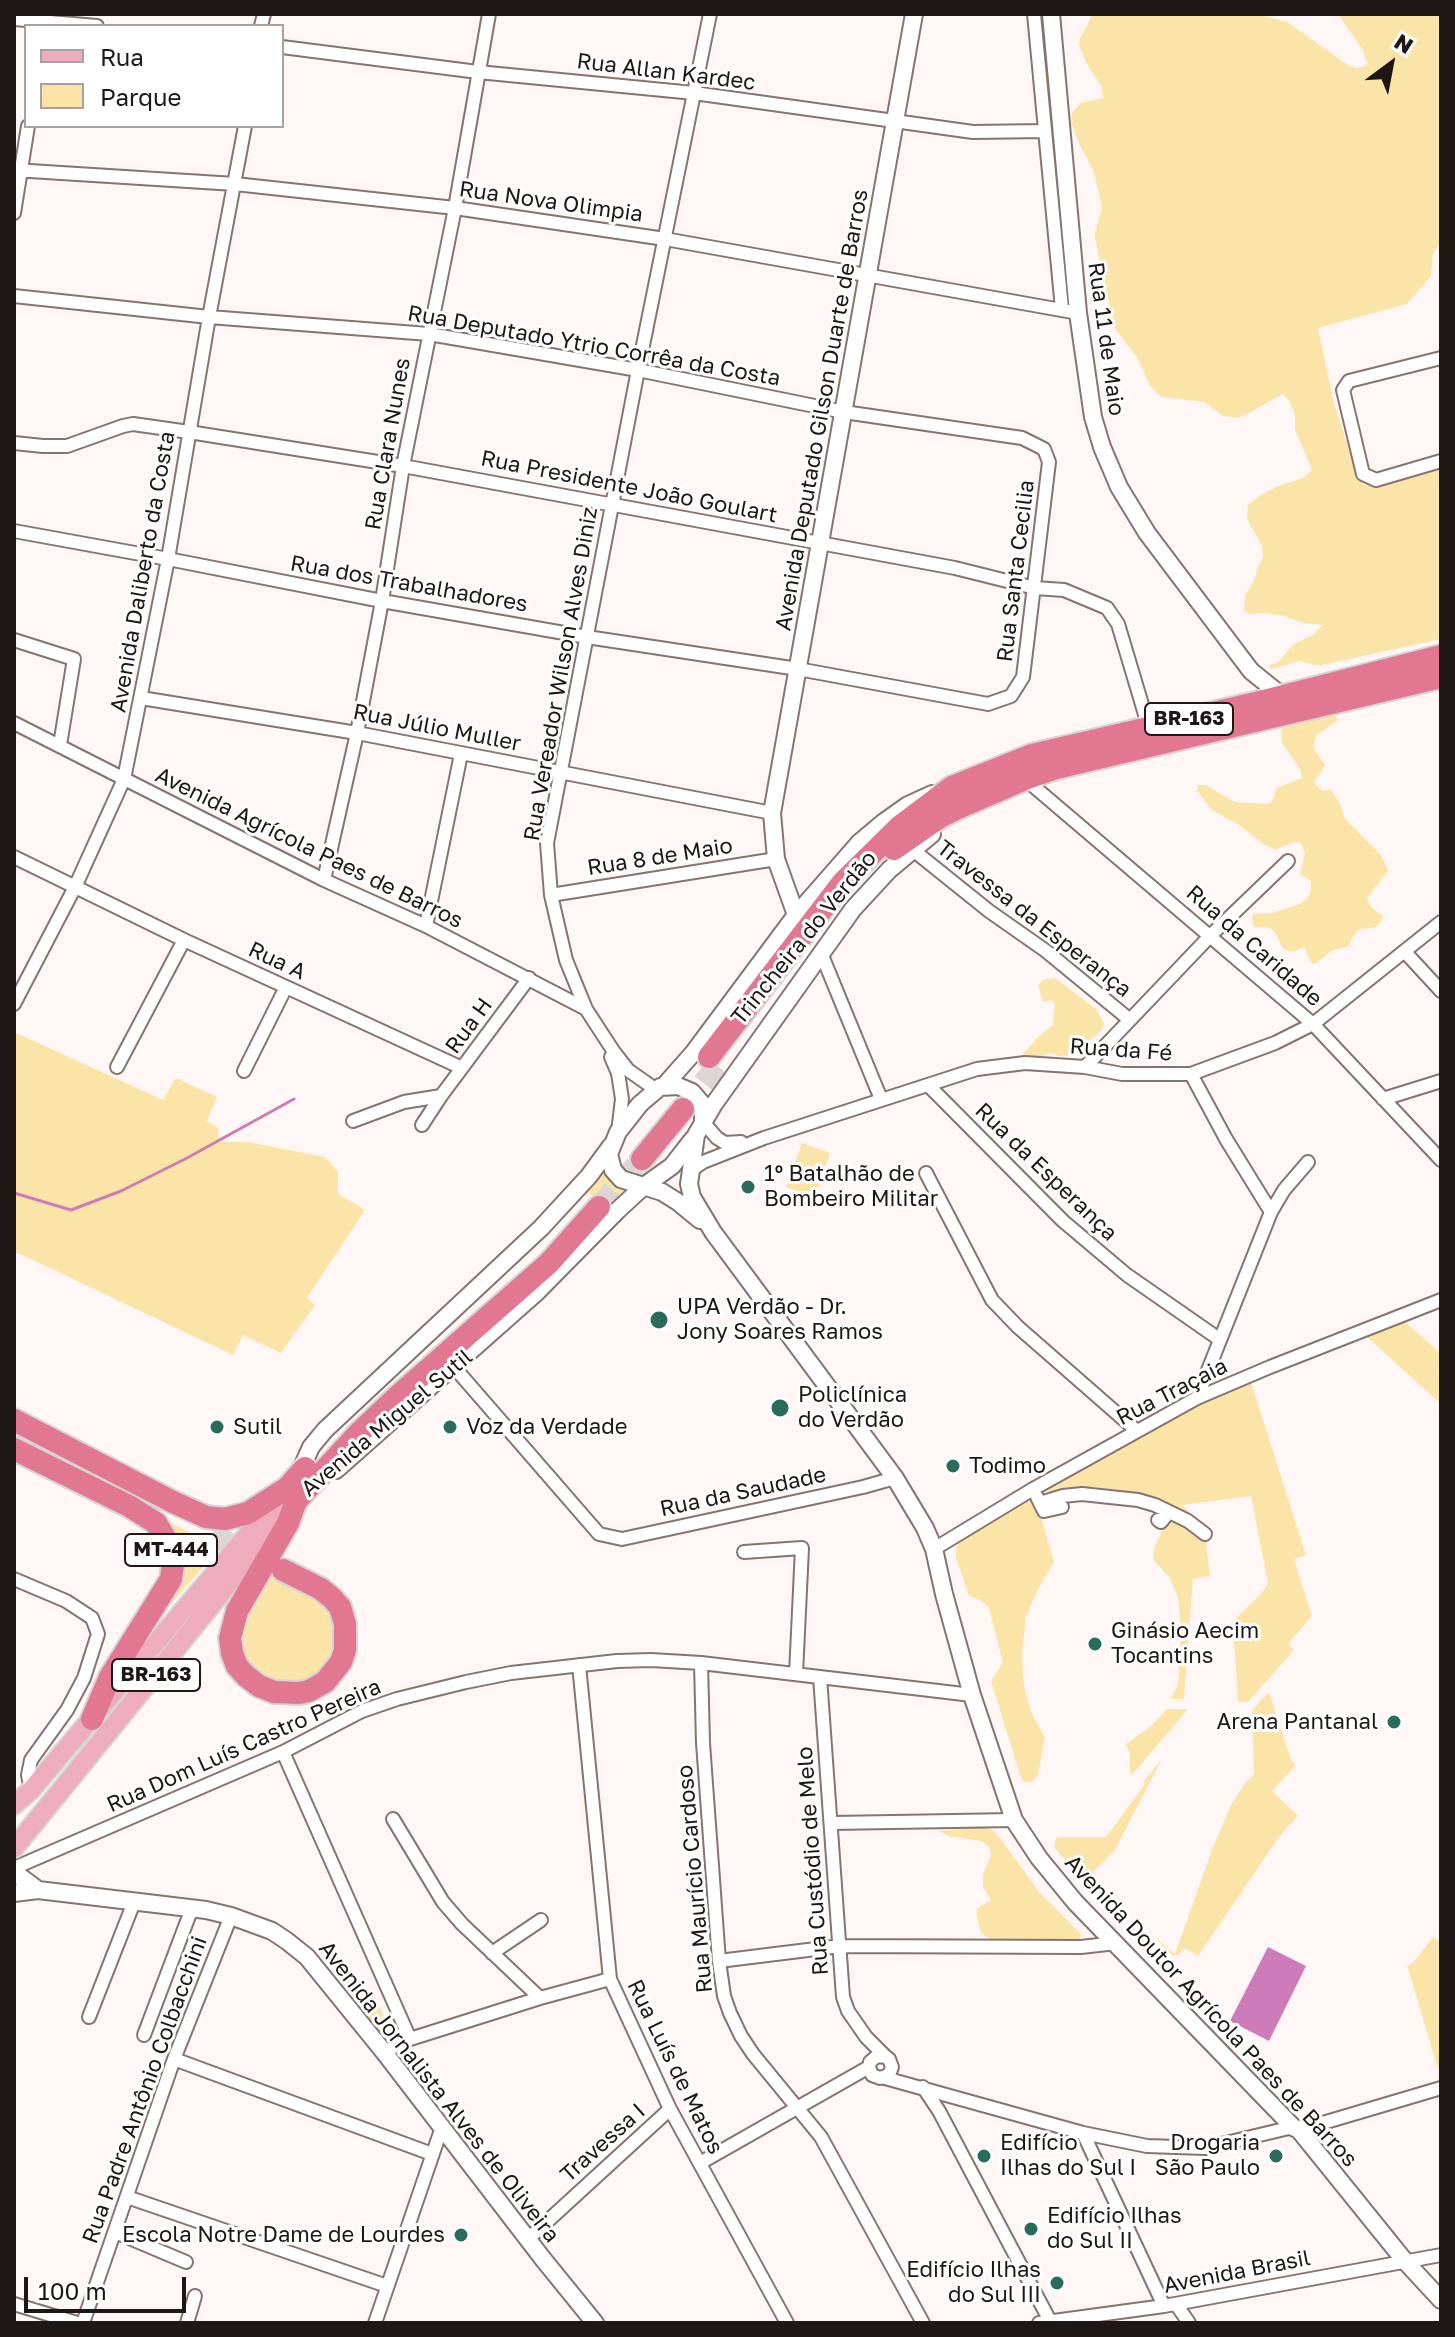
<!DOCTYPE html>
<html>
<head>
<meta charset="utf-8">
<style>
  body { margin:0 }
  #map { position:relative; width:1455px; height:2337px; overflow:hidden; background:#fff7f5; font-family:"Golos Text",sans-serif }
  canvas { display:block }
  .frame { position:absolute; inset:0; border:16px solid #1e1716; pointer-events:none }
  .legend { position:absolute; left:24px; top:24px; width:260px; height:104px; box-sizing:border-box; background:#fff; border:2px solid #a5a2a2; margin:0; padding:10px 14px; list-style:none; font-size:24px; color:#1e1716 }
  .legend li { display:flex; align-items:center; gap:16px; height:40px }
  .legend b { width:40px; border:2px solid #a5a2a2 }
  .north { position:absolute; left:1351px; top:24px; width:80px; height:80px; -webkit-text-stroke:6px #fff; paint-order:stroke; rotate:32deg; font-size:22px; font-weight:700; line-height:32px; text-align:center; color:#1e1716 }
  .north::after { content:''; display:block; margin:auto; width:28px; height:36px; background:#1e1716; clip-path:polygon(50% 0,100% 100%,50% 72%,0 100%) }
  .scale { position:absolute; left:24px; top:2277px; width:162px; height:36px; box-sizing:border-box; border:4px solid #1e1716; border-top:0; padding-left:10px; font-size:24px; line-height:28px; white-space:nowrap; color:#1e1716; -webkit-text-stroke:6px #fff; paint-order:stroke }
</style>
</head>
<body>
<div id="map">
<canvas width="1455" height="2337"></canvas>
<div class="frame"></div>
<ul class="legend">
<li><b style="height:10px;background:#edadbd"></b>Rua</li>
<li><b style="height:22px;background:#fbe4a8"></b>Parque</li>
</ul>
<div class="north">N</div>
<div class="scale">100 m</div>
</div>
<script>
const ctx = document.querySelector('canvas').getContext('2d');
ctx.lineJoin = 'round';
function paint(path, color) { ctx.fillStyle = color; ctx.fill(path, 'evenodd'); }
const shape = rows => new Path2D(rows.map(r => 'M' + r).join(''));
function strokePath(path, color, width, dash) { ctx.strokeStyle = color; ctx.lineWidth = width; ctx.lineCap = dash ? 'butt' : 'round'; ctx.setLineDash(dash || []); ctx.stroke(path); }
function drawText(font, color, halo, rows, align = 'center') {
  ctx.font = font + ' "Golos Text",sans-serif'; ctx.lineWidth = 6; ctx.setLineDash([]); ctx.textBaseline = 'middle'; ctx.strokeStyle = halo; ctx.fillStyle = color; for (const [text, x, y, turn = 0] of rows) {
    ctx.save(); ctx.translate(x, y); ctx.rotate((+turn || 0) * Math.PI / 180); ctx.textAlign = isNaN(turn) ? turn : align; if (halo) ctx.strokeText(text, 0, 0); ctx.fillText(text, 0, 0); ctx.restore();
  }
}
paint(shape([
  [1093,14,1247,14,1265,16,1287,22,1348,65,1356,68,1364,67,1368,63,1362,49,1338,14,1441,14,1441,242,1433,254,1431,276,1407,304,1318,328,1334,403,1353,462,1364,485,1391,481,1419,475,1431,468,1441,468,1441,639,1322,665,1314,665,1300,661,1271,669,1269,665,1278,662,1294,644,1313,635,1323,625,1303,623,1284,616,1266,613,1250,614,1244,611,1245,596,1254,581,1258,567,1263,557,1262,546,1247,519,1248,505,1261,495,1276,487,1303,478,1312,470,1295,429,1295,415,1290,402,1283,394,1239,418,1223,416,1204,402,1161,397,1150,386,1138,359,1114,327,1095,238,1095,232,1102,208,1099,193,1093,170,1079,144,1071,122,1072,113,1081,103,1103,98,1102,87,1089,68,1079,46,1080,38],
  [1334,714,1338,720,1317,735,1313,747,1325,765,1314,782,1322,791,1331,790,1340,803,1345,819,1381,855,1388,871,1367,898,1371,907,1384,917,1376,927,1358,930,1352,938,1349,946,1331,951,1317,963,1312,964,1304,947,1293,952,1283,949,1275,932,1268,927,1254,927,1252,919,1253,914,1272,913,1300,904,1308,898,1311,888,1311,881,1300,874,1305,853,1301,843,1295,842,1275,850,1262,843,1239,825,1212,810,1197,791,1198,785,1205,785,1235,802,1269,804,1274,798,1276,788,1302,778,1300,769,1282,743,1281,729,1291,722],
  [1055,978,1096,1009,1104,1024,1102,1030,1073,1055,1059,1056,1050,1053,1041,1057,1024,1058,1023,1054,1039,1036,1053,1025,1055,1004,1051,1000,1043,1002,1038,986,1043,980],
  [14,1032,163,1100,176,1078,217,1097,207,1121,218,1128,219,1142,248,1142,325,1157,338,1172,338,1194,365,1210,307,1298,315,1305,281,1353,243,1335,233,1355,14,1251],
  [802,1143,830,1153,815,1198,786,1187],
  [605,1168,617,1184,628,1190,601,1218,598,1198,589,1194,579,1196],
  [1402,1319,1441,1354,1441,1404,1366,1336],
  [1250,1379,1306,1555,1294,1559,1312,1616,1288,1644,1294,1650,1248,1702,1238,1702,1235,1654,1231,1623,1260,1595,1268,1583,1251,1496,1182,1505,1203,1525,1155,1497,1134,1492,1096,1487,1040,1492,1203,1402],
  [1030,1499,1037,1502,1054,1562,1041,1584,1026,1616,1022,1653,1024,1687,1032,1714,1045,1737,1038,1775,1032,1782,1024,1782,1021,1778,991,1681,1003,1663,989,1608,980,1600,969,1596,956,1558,956,1549,960,1540],
  [158,1515,219,1549,145,1634,167,1601],
  [1168,1517,1188,1521,1193,1531,1206,1542,1210,1576,1193,1579,1184,1699,1171,1699,1178,1684,1180,1656,1181,1627,1178,1598,1170,1578,1153,1559,1154,1549],
  [266,1576,298,1587,330,1606,340,1646,314,1680,283,1686,248,1668,238,1635,241,1621],
  [1269,1692,1291,1760,1296,1765,1272,1791,1298,1816,1279,1837,1198,1956,1184,1948,1180,1954,1173,1956,1152,1935,1175,1954,1212,1850,1231,1805,1246,1782,1254,1774,1252,1710],
  [1167,1709,1188,1709,1132,1775,1130,1772,1130,1754,1126,1744,1151,1726],
  [1162,1759,1115,1850,1090,1875,1085,1878,1078,1875,1054,1847,1056,1839,1059,1837,1106,1837,1145,1784,1143,1782],
  [983,1827,994,1831,1003,1842,1039,1892,1081,1934,1080,1941,1072,1943,1010,1941,988,1938,981,1933,976,1913,979,1907,991,1900,983,1887,983,1874,991,1856,989,1847,981,1841,949,1836,938,1831],
  [1433,1937,1441,1942,1441,2068,1438,2069,1407,1965,1413,1963],
  [372,1988,390,2032,384,2040,379,2037,348,1998]
]), '#fbe4a8');
paint(shape([
  [1268,1947,1306,1966,1269,2041,1230,2021]
]), '#ce7cb9');
strokePath(shape([
  [14,1193,71,1210,121,1191,187,1158,294,1099]
]), '#ce7cb9', 3);
strokePath(shape([
  [683,1109,719,1063],
  [599,1207,642,1159],
  [212,1535,253,1555]
]), '#ddd5d4', 22, [22, 11]);
const street = shape([
  [1034,14,1062,309],
  [14,19,97,26],
  [261,26,264,14],
  [282,47,478,72,694,93,973,132,1044,131],
  [14,170,235,184,455,208,665,239,1078,313],
  [14,213,28,126],
  [14,296,209,317,429,334,638,370,844,412,1022,438,1044,449,1049,462,1023,677,1011,696,988,704,798,669,587,637,382,601,168,559,14,531],
  [1441,358,1349,381,1343,390,1363,474,1376,480,1441,461],
  [14,443,43,446,67,446,123,426,133,424,189,432,403,466,955,568,1035,588,1064,590,1107,608,1118,624,1149,728],
  [14,640,74,659,60,745],
  [141,698,357,733,772,813],
  [14,723,324,880,426,926,586,1009],
  [1025,779,1313,1024,1441,1160],
  [913,850,989,911,1046,951,1130,1020],
  [14,857,184,940,462,1068],
  [324,880,357,733,382,601,403,466,455,208,489,14],
  [551,895,776,859],
  [426,926,461,754],
  [1405,952,1441,991],
  [821,953,881,1099],
  [14,1004,75,887,124,779,168,559,209,317,245,126],
  [611,1057,618,1073,622,1099,618,1132],
  [117,1067,184,940],
  [1085,1067,1211,935,1288,861],
  [244,1071,286,987],
  [1191,1074,1226,1139,1271,1212],
  [928,1085,1063,1221,1127,1275,1219,1339],
  [655,1089,628,1070,614,1052,586,1009,566,960,551,895,547,843,638,370,710,14],
  [1383,1099,1441,1081],
  [353,1121,404,1102,441,1096],
  [703,1122,717,1138,725,1143,741,1142],
  [422,1125,441,1096,529,978],
  [690,1171,703,1162,764,1138,977,1069,1025,1063,1085,1067,1122,1074,1191,1074,1275,1043,1313,1024,1441,922],
  [926,1173,992,1300,1018,1327,1137,1431],
  [454,1367,599,1534,622,1539,863,1487,895,1478],
  [1197,1398,1271,1212,1284,1190,1308,1162],
  [1037,1497,1044,1511,1062,1507],
  [1040,1503,1063,1496,1082,1494,1138,1500,1155,1505,1188,1521,1205,1534],
  [1158,1520,1161,1522,1169,1512],
  [934,1549,1033,1489,1197,1398,1270,1367,1441,1300],
  [744,1552,802,1548,796,1674],
  [14,1579,66,1601,92,1618,98,1634,84,1678,67,1710,31,1760,28,1775,31,1790],
  [701,1663,703,1743,719,1961,724,1996,730,2013,741,2036,753,2054,821,2137,923,2323],
  [579,1665,610,1979,670,2109,787,2323],
  [820,1677,843,1997,848,2011,866,2037,886,2057],
  [283,1752,410,2039],
  [393,1819,443,1902,462,1924,540,1998],
  [832,1823,1014,1820],
  [14,1868,283,1752,362,1711,397,1699,466,1682,511,1673,617,1661,651,1660,701,1663,972,1695],
  [492,1953,541,1920],
  [719,1961,840,1946,1081,1947,1116,1943],
  [89,2017,134,1902],
  [144,2035,192,1908],
  [384,2052,410,2039,540,1998,610,1979],
  [174,2059,432,2154],
  [885,2078,1083,2133,1147,2146,1205,2148,1293,2127],
  [923,2087,939,2111,1050,2321],
  [1299,2130,1441,2088],
  [1083,2133,1164,2306],
  [700,2163,869,2067,870,2062,877,2056,886,2057,889,2059,892,2067,889,2075,880,2078,872,2075,869,2067],
  [127,2197,387,2286],
  [115,2232,186,2262],
  [528,2239,670,2109],
  [14,2304,77,2323],
  [1176,2304,1189,2323],
  [83,2323,174,2059,231,1916],
  [187,2323,195,2296],
  [375,2323,442,2127],
  [1039,2323,1164,2306,1441,2255]
]);
const secondary = shape([
  [1051,14,1078,313,1093,417,1102,447,1119,487,1147,533,1251,671,1282,696],
  [932,834,889,870,853,909,714,1104,696,1135,689,1184,692,1197,713,1232,895,1478,925,1528,934,1549,944,1594,972,1695,1014,1820,1039,1858,1075,1902,1293,2127,1299,2130,1404,2260,1441,2300],
  [796,915,776,859,772,813,914,14],
  [664,1086,694,1052,796,915,859,843,884,822,908,805,932,794],
  [700,1220,678,1202,662,1192,621,1179,613,1170,609,1154,618,1132,640,1104,660,1087,678,1086,692,1092,703,1105,703,1122],
  [336,1470,537,1292,618,1210,644,1186,672,1166,693,1139],
  [298,1476,311,1447,325,1430,541,1228,589,1176,611,1146],
  [14,1872,38,1890],
  [14,1893,38,1890,206,1910,231,1916,272,1931,287,1941,307,1957,384,2052,543,2259,595,2323]
]);
const primary = shape([
  [14,1805,31,1790,277,1500],
  [14,1848,282,1518]
]);
const highway = shape([
  [894,849,940,817,956,809,1025,779,1056,768,1441,677],
  [709,1057,843,882,899,827,952,787,1032,755,1260,702,1441,656],
  [642,1159,683,1109],
  [14,1420,173,1502,206,1517,225,1519,248,1513,287,1488,305,1468],
  [14,1449,129,1506,156,1523,170,1546,173,1564,171,1579,110,1677,92,1719],
  [283,1570,321,1589,332,1598,340,1607,345,1624,345,1650,341,1662,325,1682,309,1691,299,1693,274,1692,259,1686,246,1676,237,1666,232,1653,230,1638,237,1611,288,1523,296,1501,359,1433,398,1396,549,1263,599,1207]
]);
strokePath(street, '#857470', 16);
strokePath(secondary, '#857470', 20);
strokePath(primary, '#d6d5d5', 22);
strokePath(highway, '#d6d5d5', 26);
strokePath(street, '#fff', 12);
strokePath(secondary, '#fff', 16);
strokePath(primary, '#edadbd', 18);
strokePath(highway, '#e17791', 22);
for (const [x, y, r, color] of [
  [748,1187,8,"#296c5c"],
  [659,1320,10,"#296c5c"],
  [780,1408,10,"#296c5c"],
  [217,1427,8,"#296c5c"],
  [450,1427,8,"#296c5c"],
  [953,1466,8,"#296c5c"],
  [1095,1644,8,"#296c5c"],
  [1394,1722,8,"#296c5c"],
  [984,2156,8,"#296c5c"],
  [1276,2156,8,"#296c5c"],
  [1031,2229,8,"#296c5c"],
  [461,2235,8,"#296c5c"],
  [1057,2283,8,"#296c5c"]
]) { const dot = new Path2D(); dot.arc(x, y, r, 0, 2 * Math.PI); ctx.fillStyle = color; ctx.fill(dot); strokePath(dot, '#fff', 3); }
for (const [x, y, w] of [
  [1189,719,88],
  [171,1550,92],
  [156,1675,88]
]) { const box = new Path2D(); box.roundRect(x - w / 2, y - 16, w, 32, 6); ctx.fillStyle = '#fff'; ctx.fill(box); strokePath(box, '#1e1716', 2); }
drawText('bold 20px', '#1e1716', null, [
  ["BR-163",1189,719],
  ["MT-444",171,1550],
  ["BR-163",156,1675]
]);
drawText('22px', '#1e1716', '#fff', [
  ["Rua Allan Kardec",666,72,7],
  ["Rua Nova Olimpia",551,202,8],
  ["Rua 11 de Maio",1106,339,82],
  ["Rua Deputado Ytrio Corrêa da Costa",594,346,10],
  ["Avenida Deputado Gilson Duarte de Barros",822,410,-80],
  ["Rua Clara Nunes",388,444,-80],
  ["Rua Presidente João Goulart",629,487,11],
  ["Rua Santa Cecilia",1016,571,-83],
  ["Avenida Daliberto da Costa",143,572,-80],
  ["Rua dos Trabalhadores",409,584,10],
  ["Rua Vereador Wilson Alves Diniz",561,674,-80],
  ["Rua Júlio Muller",437,728,11],
  ["Avenida Agrícola Paes de Barros",309,848,26],
  ["Rua 8 de Maio",660,857,-9],
  ["Travessa da Esperança",1034,919,38],
  ["Trincheira do Verdão",804,938,-51],
  ["Rua da Caridade",1254,946,41],
  ["Rua A",277,961,25],
  ["Rua H",469,1026,-54],
  ["Rua da Fé",1121,1050,4],
  ["Rua da Esperança",1046,1172,44],
  ["Rua Traçaia",1172,1392,-27],
  ["Avenida Miguel Sutil",387,1423,-40],
  ["Rua da Saudade",743,1492,-12],
  ["Rua Dom Luís Castro Pereira",244,1746,-24],
  ["Rua Custódio de Melo",813,1861,-94],
  ["Rua Maurício Cardoso",695,1879,-95],
  ["Avenida Doutor Agrícola Paes de Barros",1211,2011,47],
  ["Rua Luís de Matos",675,2067,64],
  ["Rua Padre Antônio Colbacchini",145,2090,-70],
  ["Avenida Jornalista Alves de Oliveira",439,2092,52],
  ["Travessa I",603,2143,-42],
  ["Avenida Brasil",1237,2272,-11]
]);
drawText('22px', '#1e1716', '#fff', [
  ["1º Batalhão de",764,1174],
  ["Bombeiro Militar",764,1199],
  ["UPA Verdão - Dr.",677,1307],
  ["Jony Soares Ramos",677,1332],
  ["Policlínica",798,1395],
  ["do Verdão",798,1420],
  ["Sutil",233,1427],
  ["Voz da Verdade",466,1427],
  ["Todimo",969,1466],
  ["Ginásio Aecim",1111,1631],
  ["Tocantins",1111,1656],
  ["Arena Pantanal",1378,1722,"right"],
  ["Edifício",1000,2143],
  ["Ilhas do Sul I",1000,2168],
  ["Drogaria",1260,2143,"right"],
  ["São Paulo",1260,2168,"right"],
  ["Edifício Ilhas",1047,2216],
  ["do Sul II",1047,2241],
  ["Escola Notre Dame de Lourdes",445,2235,"right"],
  ["Edifício Ilhas",1041,2270,"right"],
  ["do Sul III",1041,2295,"right"]
], 'left');
</script>
</body>
</html>
